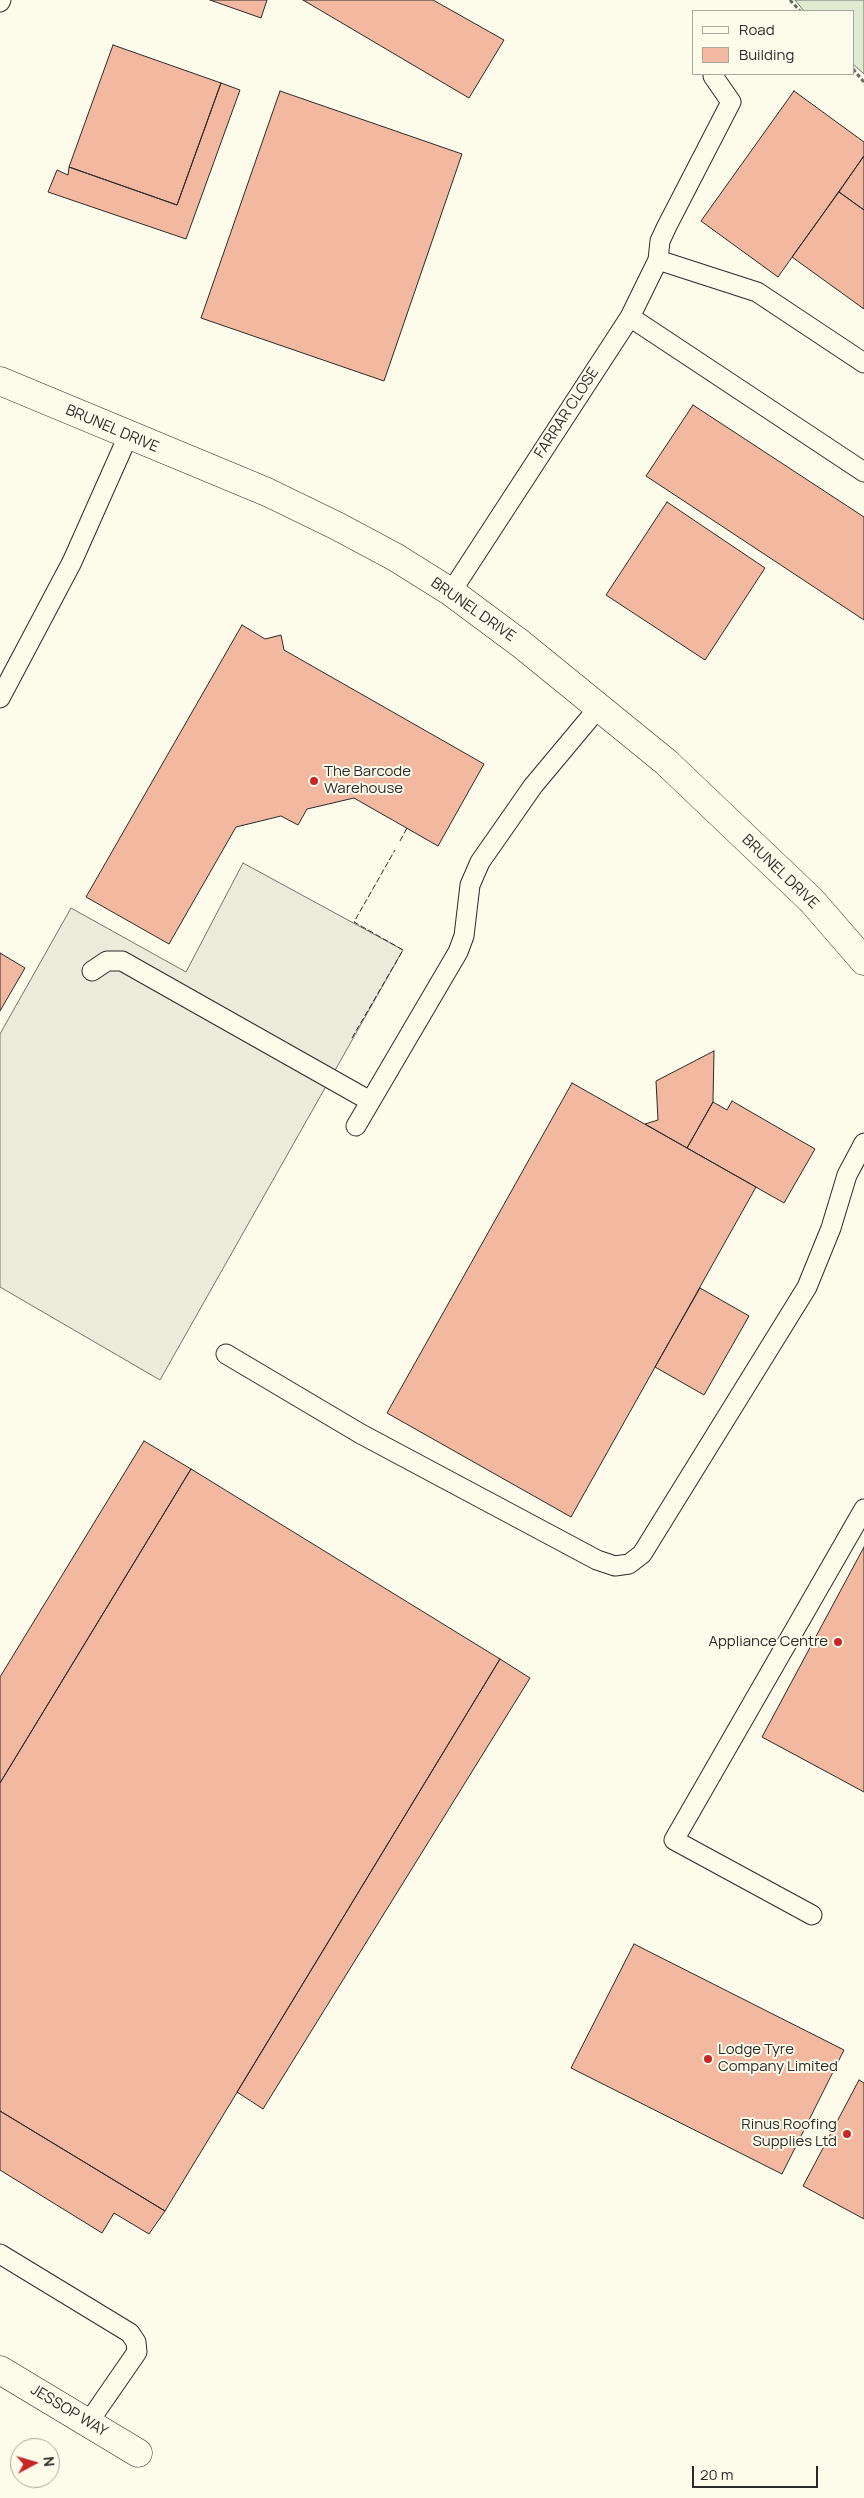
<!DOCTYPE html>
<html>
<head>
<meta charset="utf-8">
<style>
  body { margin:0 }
  #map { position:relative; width:864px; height:2498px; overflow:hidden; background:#fdfbea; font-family:Manrope,sans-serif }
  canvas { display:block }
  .legend { position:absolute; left:692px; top:10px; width:162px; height:65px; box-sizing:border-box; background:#fdfbea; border:1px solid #a9a89e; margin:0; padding:6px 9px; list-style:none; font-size:15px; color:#2b2b2b }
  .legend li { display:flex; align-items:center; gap:10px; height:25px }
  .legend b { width:25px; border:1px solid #a9a89e }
  .north { position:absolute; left:10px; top:2438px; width:50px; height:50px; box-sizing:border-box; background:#fdfbea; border:1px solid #a9a89e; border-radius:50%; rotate:84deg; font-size:14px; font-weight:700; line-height:20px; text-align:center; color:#2b2b2b }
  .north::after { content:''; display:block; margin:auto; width:18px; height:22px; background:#c62828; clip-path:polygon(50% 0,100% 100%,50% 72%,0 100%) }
  .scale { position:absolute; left:692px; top:2466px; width:126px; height:22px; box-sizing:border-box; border:2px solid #2b2b2b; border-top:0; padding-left:6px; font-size:15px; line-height:18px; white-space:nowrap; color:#2b2b2b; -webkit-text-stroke:4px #fdfbea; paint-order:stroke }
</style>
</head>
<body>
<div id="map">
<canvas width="864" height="2498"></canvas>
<ul class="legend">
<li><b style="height:6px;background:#fdfbea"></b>Road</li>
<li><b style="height:14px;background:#f2b8a0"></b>Building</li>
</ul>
<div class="north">N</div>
<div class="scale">20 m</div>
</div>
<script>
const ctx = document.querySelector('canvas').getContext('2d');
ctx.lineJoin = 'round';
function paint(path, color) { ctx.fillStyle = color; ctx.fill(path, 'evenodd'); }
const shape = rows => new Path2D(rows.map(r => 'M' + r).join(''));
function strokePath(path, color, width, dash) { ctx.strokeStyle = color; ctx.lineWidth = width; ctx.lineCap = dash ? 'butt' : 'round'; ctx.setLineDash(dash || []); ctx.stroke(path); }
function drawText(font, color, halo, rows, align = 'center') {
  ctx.font = font + ' Manrope,sans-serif'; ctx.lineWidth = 4; ctx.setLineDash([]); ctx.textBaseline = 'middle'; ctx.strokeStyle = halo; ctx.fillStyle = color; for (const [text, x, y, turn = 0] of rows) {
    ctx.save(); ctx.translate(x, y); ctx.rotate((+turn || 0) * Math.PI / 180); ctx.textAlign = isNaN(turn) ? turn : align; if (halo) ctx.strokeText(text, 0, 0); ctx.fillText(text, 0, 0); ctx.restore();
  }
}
const green = shape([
  [795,0,864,0,864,74,853,64,853,11,804,11,795,0]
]);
paint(green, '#deebd1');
strokePath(green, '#74746e', 1);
const parking = shape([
  [243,863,403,950,160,1380,0,1287,0,1034,71,908,186,972,243,863]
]);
paint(parking, '#eceadb');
strokePath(parking, '#74746e', 1);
const building = shape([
  [210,0,267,0,261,18,210,0],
  [303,0,433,0,504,40,469,98,303,0],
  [113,45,221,83,177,205,69,167,113,45],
  [221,83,240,90,186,239,48,192,57,170,68,175,69,167,177,205,221,83],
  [280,91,462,154,384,381,201,318,280,91],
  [794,91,864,142,864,156,778,277,701,221,794,91],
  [863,157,864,157,864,210,839,192,863,157],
  [839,192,864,210,864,309,792,257,839,192],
  [693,405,864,517,864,620,646,476,693,405],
  [667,502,765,568,705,660,606,595,667,502],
  [242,625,265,639,281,635,284,650,484,764,438,846,354,798,307,809,298,825,281,816,236,827,169,944,86,897,242,625],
  [0,953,25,968,0,1011,0,953],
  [714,1051,713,1102,687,1148,645,1124,658,1120,656,1081,714,1051],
  [572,1083,756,1187,571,1517,387,1413,572,1083],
  [732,1101,815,1149,784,1203,687,1148,713,1102,727,1110,732,1101],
  [700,1288,749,1316,704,1395,655,1367,700,1288],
  [144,1441,191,1469,0,1783,0,1677,144,1441],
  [191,1469,500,1659,165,2211,0,2111,0,1783,191,1469],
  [864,1547,864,1792,762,1737,864,1547],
  [500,1659,530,1678,263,2109,237,2092,500,1659],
  [634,1944,844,2050,782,2174,571,2068,634,1944],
  [859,2080,864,2083,864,2219,803,2186,859,2080],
  [0,2111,165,2211,149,2234,114,2213,102,2233,0,2170,0,2111]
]);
paint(building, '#f2b8a0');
strokePath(building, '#2b2b2b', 1);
const lane = shape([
  [0,2,1,0],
  [658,260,757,292,864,363],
  [630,317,864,472],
  [451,592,630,317,658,260,660,241,667,226,731,102,713,76],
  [0,698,72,562,128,436],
  [92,971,107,961,122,961,370,1101],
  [356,1126,458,952,464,936,470,885,480,862,533,786,599,707],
  [226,1354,361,1434,597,1560,615,1566,629,1564,642,1554,807,1287,831,1228,847,1175,864,1143],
  [812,1915,674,1840,864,1509],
  [0,2254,130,2333,136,2342,137,2352,88,2423]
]);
const street = shape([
  [0,381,267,492,337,526,395,557,451,592,521,644,666,762,812,901,864,961],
  [0,2370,138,2453]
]);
strokePath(lane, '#2b2b2b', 21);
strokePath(street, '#2b2b2b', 29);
strokePath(shape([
  [790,0,800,11],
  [853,69,864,82]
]), '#6a6964', 3, [4, 2.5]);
strokePath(lane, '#fdfbea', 19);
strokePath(street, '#fdfbea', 28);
strokePath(shape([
  [400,841,407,828],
  [352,1038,403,950,354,922,395,850]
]), '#2b2b2b', 1, [6, 2.5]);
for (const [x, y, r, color] of [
  [314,781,5,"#c62828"],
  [838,1642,5,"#c62828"],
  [708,2059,5,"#c62828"],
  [847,2134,5,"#c62828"]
]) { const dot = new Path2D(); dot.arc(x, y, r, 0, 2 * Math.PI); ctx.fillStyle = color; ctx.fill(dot); strokePath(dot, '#fdfbea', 2); }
drawText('15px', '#2b2b2b', '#fdfbea', [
  ["FARRAR CLOSE",567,413,-57],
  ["BRUNEL DRIVE",112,429,23],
  ["BRUNEL DRIVE",473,610,35],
  ["BRUNEL DRIVE",780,872,44],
  ["JESSOP WAY",69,2411,31]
]);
drawText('15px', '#2b2b2b', '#fdfbea', [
  ["The Barcode",324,772],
  ["Warehouse",324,789],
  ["Appliance Centre",828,1642,"right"],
  ["Lodge Tyre",718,2050],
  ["Company Limited",718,2067],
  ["Rinus Roofing",837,2125,"right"],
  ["Supplies Ltd",837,2142,"right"]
], 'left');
</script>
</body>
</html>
